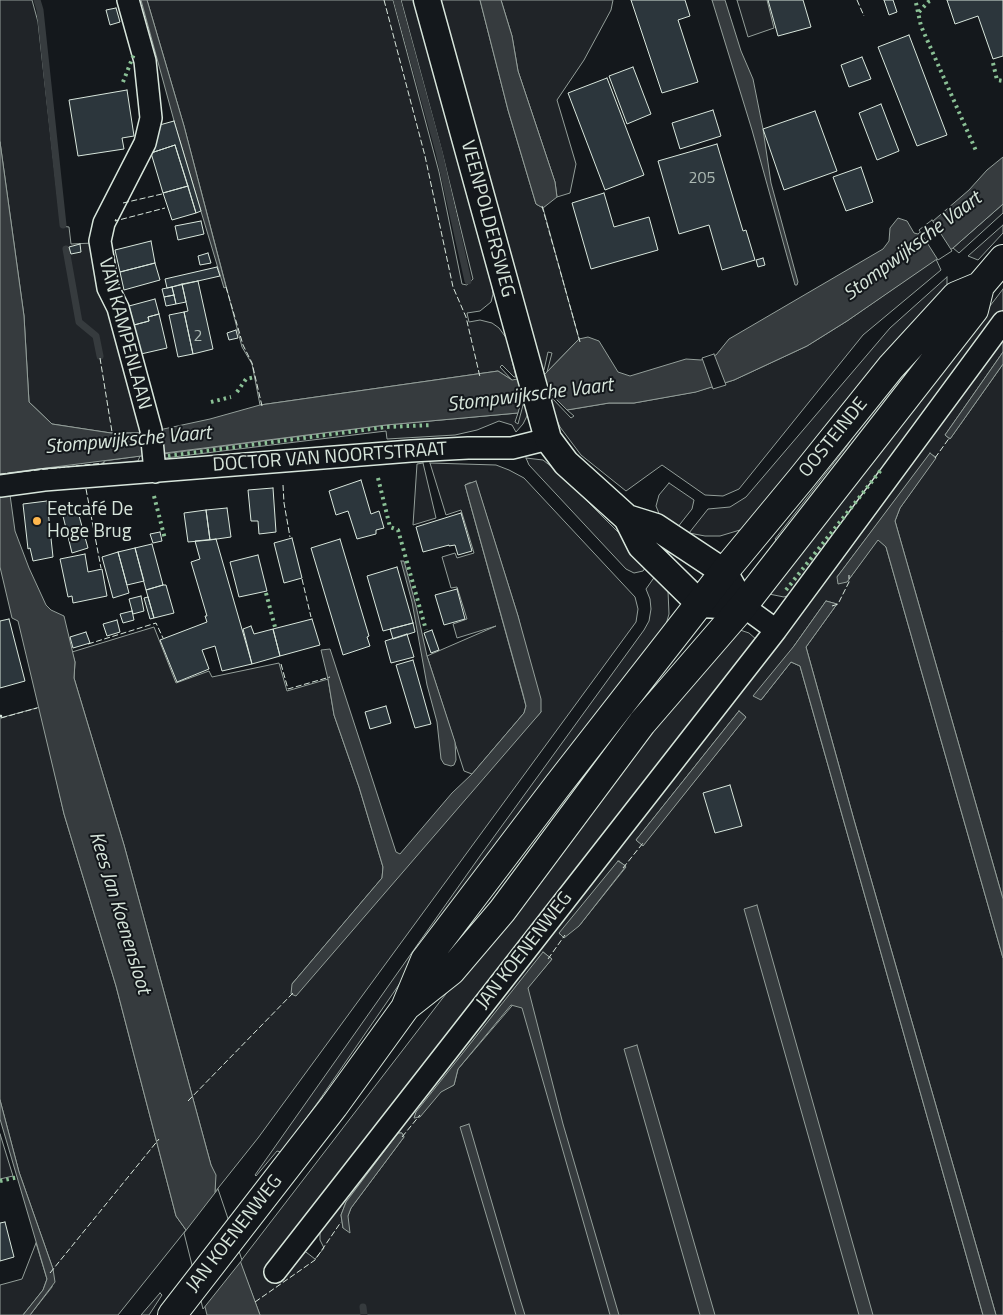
<!DOCTYPE html>
<html>
<head>
<meta charset="utf-8">
<style>
  body { margin:0 }
  canvas { display:block; background:#14181c }
</style>
</head>
<body>
<canvas width="1003" height="1315"></canvas>
<script>
const ctx = document.querySelector('canvas').getContext('2d');
ctx.lineJoin = 'round';
function paint(path, color) { ctx.fillStyle = color; ctx.fill(path, 'evenodd'); }
const shape = rows => new Path2D(rows.map(r => 'M' + r).join(''));
function strokePath(path, color, width, dash) { ctx.strokeStyle = color; ctx.lineWidth = width; ctx.lineCap = dash ? 'butt' : 'round'; ctx.setLineDash(dash || []); ctx.stroke(path); }
function drawText(font, color, halo, rows, align = 'center') {
  ctx.font = font + ' "Titillium Web",sans-serif'; ctx.lineWidth = 4; ctx.setLineDash([]); ctx.textBaseline = 'middle'; ctx.strokeStyle = halo; ctx.fillStyle = color; for (const [text, x, y, turn = 0] of rows) {
    ctx.save(); ctx.translate(x, y); ctx.rotate((+turn || 0) * Math.PI / 180); ctx.textAlign = isNaN(turn) ? turn : align; if (halo) ctx.strokeText(text, 0, 0); ctx.fillText(text, 0, 0); ctx.restore();
  }
}
const green = shape([
  [0,0,32,0,38,22,61,226,69,227,71,244,93,243,145,433,111,433,52,424,29,402,24,316,0,142,0,0],
  [147,0,393,0,439,172,462,284,467,285,473,279,442,152,401,0,414,0,492,286,493,294,491,302,480,311,467,313,469,322,480,320,492,323,499,328,507,339,516,377,514,377,502,365,500,367,512,380,498,371,260,405,252,364,242,347,184,126,147,0],
  [440,0,480,0,508,110,536,204,543,208,579,339,547,372,552,353,548,352,544,370,540,370,440,0],
  [501,0,613,0,611,10,584,60,557,100,576,164,570,193,557,197,555,182,518,71,512,36,501,0],
  [737,0,767,0,774,28,748,37,737,0],
  [1003,204,1003,213,959,253,953,248,1003,204],
  [1003,225,1003,233,978,260,968,256,1003,225],
  [936,259,941,270,863,335,739,489,723,496,705,495,662,465,626,491,581,455,560,427,552,410,549,399,553,399,571,418,574,416,567,410,609,403,634,403,695,392,734,380,807,346,847,321,936,259],
  [947,277,947,288,764,514,740,530,720,536,705,536,689,533,708,509,730,507,746,497,890,328,947,277],
  [1003,289,1003,311,799,592,784,597,769,594,1003,289],
  [950,331,780,543,775,539,847,446,894,373,950,331],
  [1003,331,1003,352,945,435,950,439,1003,364,1003,899,895,521,900,508,936,457,930,454,837,577,847,582,878,539,886,547,1003,958,1003,1315,996,1315,854,820,806,647,837,604,826,601,794,646,761,700,791,662,800,666,983,1315,260,1315,240,1262,657,719,734,628,749,633,757,640,302,1249,315,1259,324,1248,320,1240,320,1229,1003,331],
  [739,711,746,717,643,845,636,840,739,711],
  [619,861,626,867,579,926,559,934,619,861],
  [544,953,552,959,458,1069,454,1085,441,1091,544,953],
  [398,1133,402,1133,404,1137,351,1208,343,1228,341,1215,346,1202,398,1133],
  [523,405,528,407,528,414,523,424,516,432,512,425,499,421,477,430,455,435,387,439,386,431,165,458,163,454,386,425,518,413,515,422,518,424,523,405],
  [140,456,138,461,104,465,104,461,140,456],
  [526,458,543,460,557,471,649,563,643,571,634,573,626,569,529,465,526,458],
  [423,463,436,518,413,525,417,464,423,463],
  [430,463,496,465,509,470,524,478,635,597,638,609,636,622,258,1138,215,1192,215,1175,211,1165,124,845,74,678,75,662,72,652,154,627,176,683,209,671,212,677,279,663,287,691,328,679,334,715,359,787,383,867,382,878,292,984,541,712,518,616,476,482,469,483,465,485,526,706,524,713,472,774,464,771,427,656,496,626,457,638,453,624,467,619,457,587,451,588,442,557,455,553,457,558,474,553,461,510,446,515,430,463],
  [669,483,694,500,692,509,677,528,660,516,656,506,659,495,669,483],
  [658,572,668,591,669,614,660,645,485,860,318,1102,286,1146,281,1152,277,1151,256,1176,255,1175,480,856,644,630,649,621,651,609,650,599,646,589,658,572],
  [40,707,64,814,116,986,176,1216,186,1230,118,1315,30,1315,52,1287,53,1269,19,1172,0,1100,0,718,40,707],
  [0,1134,13,1176,0,1179,0,1134],
  [36,1243,47,1279,43,1290,23,1315,0,1315,0,1285,22,1279,36,1243],
  [160,1293,162,1295,149,1315,141,1315,160,1293]
]);
paint(green, '#202428');
strokePath(green, '#939e99', 1);
const water = shape([
  [141,0,147,0,184,126,226,287,224,288,176,128,141,0],
  [480,0,501,0,512,36,518,71,555,182,557,197,543,208,536,204,508,110,480,0],
  [712,0,725,0,741,51,753,79,763,129,771,183,798,282,797,285,795,285,752,130,712,0],
  [0,142,24,316,29,402,52,424,111,433,145,433,210,419,260,405,498,371,512,380,545,374,579,339,588,337,599,341,618,372,630,376,686,359,701,360,716,355,729,339,883,249,889,241,890,228,898,218,907,221,914,233,918,234,969,190,987,170,1003,157,1003,204,953,248,847,321,807,346,734,380,696,392,634,403,609,403,567,410,552,395,521,402,518,413,386,425,7,473,15,531,29,568,46,605,51,610,64,616,75,662,74,678,124,845,211,1165,216,1175,215,1192,260,1315,207,1315,186,1230,176,1216,116,986,64,814,18,621,12,618,0,567,0,142],
  [1003,352,1003,364,950,439,945,435,1003,352],
  [930,453,936,458,900,508,895,521,1003,899,1003,958,886,547,878,540,847,582,838,584,837,577,930,453],
  [476,481,518,616,541,699,541,712,296,996,291,994,292,984,382,878,383,867,359,787,334,715,328,679,321,650,330,649,396,852,400,854,452,793,472,774,524,713,526,706,523,694,465,485,476,481],
  [401,561,404,561,416,606,427,656,455,742,456,760,454,765,451,766,444,764,441,759,437,722,427,685,412,602,401,561],
  [826,601,837,604,806,647,854,820,996,1315,983,1315,800,666,791,662,761,700,753,696,794,646,826,601],
  [739,711,746,717,643,846,636,840,739,711],
  [618,861,626,866,579,926,564,938,559,933,618,861],
  [757,905,873,1315,859,1315,744,909,757,905],
  [543,952,552,959,528,988,563,1124,619,1315,610,1315,522,1008,511,1005,458,1069,454,1085,441,1092,420,1117,414,1118,416,1112,543,952],
  [637,1045,715,1315,700,1315,624,1049,637,1045],
  [0,1100,19,1172,53,1269,55,1282,30,1315,23,1315,43,1290,47,1279,0,1119,0,1100],
  [469,1124,520,1299,525,1315,516,1315,460,1127,469,1124],
  [398,1133,402,1133,404,1137,351,1208,348,1216,350,1233,343,1228,341,1215,346,1202,398,1133]
]);
paint(water, '#363b3e');
strokePath(water, '#939e99', 1);
const pier = shape([
  [932,220,952,251,938,260,919,230,932,220],
  [714,354,726,385,713,389,702,358,714,354],
  [218,1189,242,1260,203,1309,184,1233,218,1189]
]);
paint(pier, '#14181c');
strokePath(pier, '#939e99', 1);
strokePath(shape([
  [37,0,40,10,63,225],
  [397,0,439,152,468,281],
  [66,249,79,322,96,336,100,356],
  [363,1307,364,1315]
]), '#363b3e', 7);
const building = shape([
  [631,0,685,0,690,16,678,20,698,82,662,93,631,0],
  [768,0,803,0,811,27,778,36,768,0],
  [884,0,893,0,897,12,889,15,884,0],
  [947,0,1003,0,1003,56,993,59,978,16,955,24,947,0],
  [116,8,120,22,110,25,106,10,116,8],
  [909,35,947,135,917,146,878,47,909,35],
  [862,57,871,79,849,87,841,65,862,57],
  [633,67,651,114,627,124,609,76,633,67],
  [607,78,644,175,605,190,568,93,607,78],
  [127,90,134,136,122,138,124,149,78,156,69,100,127,90],
  [881,104,899,151,877,160,859,113,881,104],
  [713,110,721,136,680,149,672,123,713,110],
  [815,111,837,171,784,190,763,129,815,111],
  [174,121,201,211,196,213,175,145,151,153,156,126,174,121],
  [717,144,743,231,746,230,755,260,722,270,709,225,679,234,658,161,717,144],
  [175,145,188,186,163,193,151,153,175,145],
  [861,167,873,202,846,211,833,177,861,167],
  [188,186,196,213,172,220,163,193,188,186],
  [604,193,614,227,649,217,658,250,591,269,572,203,604,193],
  [201,221,204,234,178,240,175,226,201,221],
  [151,241,155,263,120,272,115,250,151,241],
  [80,244,81,252,71,254,69,247,80,244],
  [208,253,211,263,200,265,198,256,208,253],
  [763,258,765,265,758,267,756,260,763,258],
  [155,263,160,280,124,290,120,272,155,263],
  [217,267,220,276,167,288,165,279,217,267],
  [198,281,213,349,193,354,184,312,188,311,182,284,198,281],
  [182,284,186,302,176,304,172,287,182,284],
  [172,287,174,295,164,297,162,289,172,287],
  [174,295,176,304,166,306,164,297,174,295],
  [155,299,159,314,148,317,149,321,134,325,129,306,155,299],
  [184,312,193,354,178,357,169,315,184,312],
  [159,314,167,348,141,354,134,325,149,321,148,317,159,314],
  [236,330,238,338,229,340,227,333,236,330],
  [361,480,371,514,379,511,384,528,376,530,376,534,357,539,348,511,336,515,329,491,361,480],
  [273,488,276,532,259,534,258,521,251,521,248,490,273,488],
  [47,501,53,557,33,561,30,548,28,549,23,504,47,501],
  [227,508,231,537,210,540,206,510,227,508],
  [206,510,210,540,188,542,184,513,206,510],
  [78,512,88,548,72,553,63,516,78,512],
  [461,513,472,551,458,555,455,545,449,546,449,545,423,552,416,527,461,513],
  [160,532,162,541,153,543,150,534,160,532],
  [292,538,302,578,284,583,274,543,292,538],
  [216,539,252,664,222,671,215,646,202,650,209,669,177,682,160,640,207,622,205,616,207,616,191,562,200,559,195,541,216,539],
  [340,539,369,636,367,637,370,646,343,655,311,548,340,539],
  [152,544,163,585,146,590,135,548,152,544],
  [135,548,144,581,127,585,118,552,135,548],
  [118,552,129,593,113,598,102,557,118,552],
  [85,554,88,572,102,569,107,596,73,603,72,596,68,597,60,559,85,554],
  [258,555,267,591,239,597,230,562,258,555],
  [397,567,413,623,383,631,367,576,397,567],
  [163,585,166,585,174,613,154,618,146,590,163,585],
  [457,589,465,619,444,625,435,595,457,589],
  [141,596,144,611,133,614,129,599,141,596],
  [148,597,154,618,150,619,144,598,148,597],
  [132,611,134,620,123,623,120,614,132,611],
  [9,619,25,681,0,688,0,621,9,619],
  [312,619,320,645,280,656,273,629,312,619],
  [117,620,120,632,107,636,103,624,117,620],
  [413,623,415,632,393,639,390,629,413,623],
  [251,626,254,634,273,629,280,656,252,664,243,629,251,626],
  [432,630,439,650,431,653,424,633,432,630],
  [86,632,90,643,73,648,70,637,86,632],
  [407,634,414,657,391,663,385,641,407,634],
  [413,660,431,724,415,728,396,665,413,660],
  [386,706,391,723,370,729,365,712,386,706],
  [730,785,742,826,715,833,703,793,730,785],
  [5,1222,14,1257,0,1261,0,1223,5,1222]
]);
paint(building, '#2c363c');
strokePath(building, '#d8e6dc', 1);
const minor = shape([
  [128,0,145,61,151,118,145,143,104,223,100,241,108,288,118,308,151,430,155,472],
  [0,486,44,480,411,451,468,448,512,448,548,439],
  [743,606,776,630],
  [275,1272,776,630,1003,322]
]);
const tertiary = shape([
  [427,0,548,439,566,463,627,518,641,546,700,604,743,606],
  [627,518,656,527,724,572,743,606]
]);
const primary = shape([
  [408,1005,451,971,502,911,642,723,743,606,974,310,980,286,1003,259],
  [172,1315,334,1106,405,1008,425,960,558,785,724,572,801,479,891,367,956,296,980,286]
]);
strokePath(minor, '#d8e6dc', 24);
strokePath(tertiary, '#d8e6dc', 29);
strokePath(primary, '#d8e6dc', 30);
strokePath(minor, '#14181c', 21);
strokePath(tertiary, '#14181c', 26);
strokePath(primary, '#14181c', 28);
strokePath(shape([
  [916,3,921,26,977,153],
  [919,12,928,2,933,0],
  [993,63,997,80,1003,81],
  [123,82,134,54],
  [237,392,246,379,255,377],
  [211,402,231,397],
  [168,456,386,427,432,425],
  [378,478,390,527,398,530,426,630],
  [154,496,165,539],
  [786,590,881,470],
  [266,593,275,627],
  [0,1181,19,1177]
]), '#8ac095', 4, [2.5, 4]);
strokePath(shape([
  [384,0,425,156,453,287,466,317,480,377],
  [857,0,864,16],
  [123,203,162,194],
  [542,206,580,342],
  [116,219,115,221,165,208],
  [226,287,243,345,252,363,262,406],
  [100,358,112,432],
  [935,458,950,437],
  [0,474,104,463],
  [283,485,284,503,290,537],
  [86,489,101,568],
  [302,579,311,617],
  [832,606,838,604,849,582,849,575],
  [88,644,156,623,163,638],
  [281,664,288,689,330,677],
  [1,718,37,708],
  [623,868,643,843],
  [548,959,565,935],
  [188,1101,293,993],
  [402,1137,420,1115],
  [50,1273,159,1139],
  [255,1302,315,1260,341,1222]
]), '#d8e6dc', 1, [6, 2.5]);
strokePath(shape([
  [0,716,1,716]
]), '#d8e6dc', 2.5);
for (const [x, y, r, color] of [
  [37,521,5,"#ffb74d"]
]) { const dot = new Path2D(); dot.arc(x, y, r, 0, 2 * Math.PI); ctx.fillStyle = color; ctx.fill(dot); strokePath(dot, '#14181c', 2); }
drawText('16px', '#adbab4', null, [
  ["205",702,179],
  ["2",198,337]
]);
drawText('19px', '#d8e6dc', '#14181c', [
  ["VEENPOLDERSWEG",487,219,75],
  ["VAN KAMPENLAAN",124,334,75],
  ["OOSTEINDE",834,438,-51],
  ["DOCTOR VAN NOORTSTRAAT",330,458,-4],
  ["JAN KOENENWEG",525,951,-52],
  ["JAN KOENENWEG",235,1234,-52]
]);
drawText('19px', '#d8e6dc', '#14181c', [
  ["Eetcafé De",47,510],
  ["Hoge Brug",47,532]
], 'left');
drawText('italic 20px', '#d8e6dc', '#14181c', [
  ["Stompwijksche Vaart",913,247,-37],
  ["Stompwijksche Vaart",530,396,-7],
  ["Stompwijksche Vaart",128,441,-5],
  ["Kees Jan Koenensloot",119,913,73]
]);
</script>
</body>
</html>
